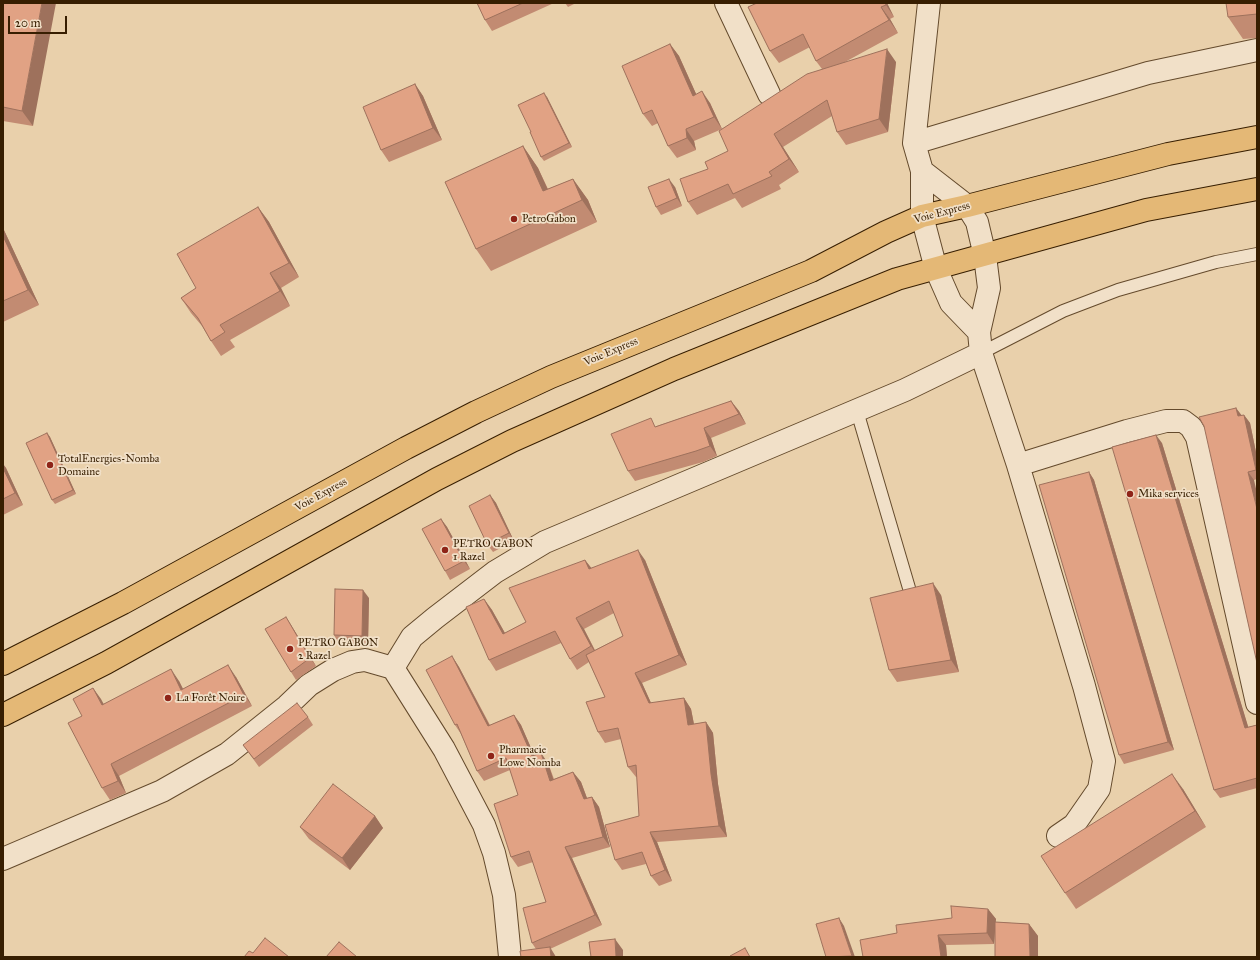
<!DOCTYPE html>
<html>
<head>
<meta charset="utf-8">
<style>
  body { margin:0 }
  #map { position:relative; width:1260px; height:960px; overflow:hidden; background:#e9d0ab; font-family:"IM FELL Great Primer",serif }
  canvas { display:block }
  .frame { position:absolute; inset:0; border:4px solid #371e01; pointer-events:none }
  .scale { position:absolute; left:8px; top:16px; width:59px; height:18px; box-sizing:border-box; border:2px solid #371e01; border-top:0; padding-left:5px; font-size:12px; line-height:14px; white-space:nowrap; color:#371e01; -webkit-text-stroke:3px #f1e0c8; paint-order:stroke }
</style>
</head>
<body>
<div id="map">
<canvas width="1260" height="960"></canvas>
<div class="frame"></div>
<div class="scale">20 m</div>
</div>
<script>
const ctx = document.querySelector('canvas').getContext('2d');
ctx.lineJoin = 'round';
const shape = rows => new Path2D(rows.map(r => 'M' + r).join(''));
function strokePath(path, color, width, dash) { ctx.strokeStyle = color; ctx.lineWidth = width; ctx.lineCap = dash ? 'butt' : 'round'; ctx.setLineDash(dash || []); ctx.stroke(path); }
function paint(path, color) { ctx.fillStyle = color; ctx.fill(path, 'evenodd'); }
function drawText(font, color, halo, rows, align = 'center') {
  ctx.font = font + ' "IM FELL Great Primer",serif'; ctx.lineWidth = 3.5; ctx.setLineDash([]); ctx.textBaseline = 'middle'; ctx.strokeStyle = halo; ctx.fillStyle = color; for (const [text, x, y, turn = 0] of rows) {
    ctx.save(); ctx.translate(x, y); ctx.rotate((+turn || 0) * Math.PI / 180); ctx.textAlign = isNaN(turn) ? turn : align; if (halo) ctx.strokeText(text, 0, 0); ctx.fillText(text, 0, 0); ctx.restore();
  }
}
const service = shape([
  [981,353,1063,311,1118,290,1216,262,1257,254],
  [857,411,909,588]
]);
const minor = shape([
  [726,3,769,94],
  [914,143,1148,73,1257,50],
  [922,171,967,206],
  [922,216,922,171,914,143,929,3],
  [981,353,1018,465,1084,686,1104,761,1099,789,1074,825,1058,836],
  [1018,465,1127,431,1166,421,1183,421,1191,427,1197,437,1257,703]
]);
const tertiary = shape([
  [922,216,936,269,951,303,979,332],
  [393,668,412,637,435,618,495,572,545,542,905,390,981,353,979,332,989,288,985,256,977,222,967,206],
  [3,859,162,791,227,754,287,706,309,685,333,670,352,662,365,660,393,668,444,749,484,825,494,853,504,895,510,957]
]);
const trunk = shape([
  [3,664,123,603,406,448,476,412,551,377,811,271,886,232,922,216,967,206,1168,154,1257,137],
  [3,715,106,663,437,479,512,441,674,369,897,279,1146,210,1257,189]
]);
strokePath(service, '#644a2c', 14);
strokePath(minor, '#644a2c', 24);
strokePath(tertiary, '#644a2c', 24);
strokePath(trunk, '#371e01', 24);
strokePath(service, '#f1e0c8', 12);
strokePath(minor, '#f1e0c8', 22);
strokePath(tertiary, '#f1e0c8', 22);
strokePath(trunk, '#e4b876', 22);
paint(shape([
  [3,3,33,126,3,121],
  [477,3,554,3,492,31,485,20],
  [565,3,576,3,568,7],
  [887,3,894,17,890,19,898,33,845,62,896,62,888,132,846,145,837,132,832,116,783,147,799,172,779,185,781,189,742,208,735,198,697,215,688,202,708,169,728,151,722,129,694,141,696,150,677,158,668,146,658,123,652,126,643,114,670,44,679,56,696,94,710,103,722,129,822,69,816,61,810,47,779,63,770,51,748,7],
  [1257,3,1257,38,1243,39,1228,17],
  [415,84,423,96,442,140,389,162,381,150],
  [547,97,572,147,544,161,541,157,531,132],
  [523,146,538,168,548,189,573,179,588,200,597,222,491,271,476,249],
  [675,187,682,206,661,215,656,207],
  [258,207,269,222,299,277,281,288,290,306,230,340,235,347,221,356,211,341,202,326,191,313,181,298,196,288],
  [3,228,39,305,3,322],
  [731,401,739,411,746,424,711,438,717,456,703,462,635,481,628,471,657,426],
  [1236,408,1242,416,1244,415,1250,423,1257,457,1257,479,1254,480,1257,663],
  [47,433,50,437,76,494,55,504,52,500],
  [1162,443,1248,727,1257,725,1257,788,1220,798,1214,790],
  [3,464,6,468,23,505,3,515],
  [1089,472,1094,480,1174,750,1124,764,1119,755],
  [490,495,496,503,514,541,493,552,487,544],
  [441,519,447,527,470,569,450,580,445,571],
  [585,560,591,568,645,560,687,665,642,683,651,703,684,698,691,709,694,724,706,722,713,733,718,784,727,837,657,842,672,881,659,886,651,876,646,864,622,870,615,860,639,816,637,777,636,777,628,767,621,739,605,743,598,732,605,697,589,662,577,670,570,659,561,643,496,671,489,660,484,599,492,610,505,633,526,622],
  [614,613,623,636,595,650,584,629],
  [941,595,959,672,897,682,889,670],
  [369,598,368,644,339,644,334,635],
  [286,617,291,625,316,666,296,680,291,672],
  [452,656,459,667,490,725,514,715,521,725,534,755,548,763,554,779,573,772,581,782,587,798,592,797,599,807,610,847,572,858,602,925,550,949,556,957,521,957,536,949,532,943,546,902,533,862,518,867,511,857,518,795,510,770,484,781,477,771,461,734,455,725],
  [236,677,252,706,119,776,126,793,110,800,102,788,82,716,93,688,103,704,179,681,183,689],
  [308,717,313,725,259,767,243,745],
  [1183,789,1206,827,1076,909,1065,893],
  [375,816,383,828,350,870,309,839,300,827],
  [988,909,996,919,995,922,1029,924,1038,936,995,925,994,944,946,945,947,957,863,957,897,933]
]), '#c28b72');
paint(shape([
  [42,3,56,3,33,126,22,111],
  [885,3,887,3,894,17,886,5],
  [881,7,890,19,898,33,889,20],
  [670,44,679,56,702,107,693,96],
  [887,49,896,62,888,132,879,119],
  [415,84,423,96,442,140,433,128],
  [702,91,710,103,722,129,714,117],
  [544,93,547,97,572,147,569,143],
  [686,129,694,141,696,150,687,138],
  [774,134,783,147,799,172,789,159],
  [523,146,538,168,558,212,543,191],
  [573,179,588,200,597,222,582,200],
  [669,179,675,187,682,206,677,198],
  [258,207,269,222,299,277,289,263],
  [3,228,39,305,28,290,3,236],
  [270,273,281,288,290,306,280,291],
  [731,401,739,411,746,424,739,414],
  [1236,408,1242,416,1238,416],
  [1244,415,1250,423,1257,457,1257,471,1256,470],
  [704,428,711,438,717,456,710,446],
  [47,433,50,437,76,494,73,490],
  [1156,435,1162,443,1251,736,1245,728],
  [3,464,6,468,23,505,15,493,3,468],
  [1089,472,1094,480,1174,750,1168,742],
  [1248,472,1254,480,1257,493,1257,509],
  [490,495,496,503,514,541,509,533],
  [441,519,447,527,470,569,464,561],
  [638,550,645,560,687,665,679,655],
  [585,560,593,570,589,569],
  [933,583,941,595,959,672,951,660],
  [363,590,369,598,368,644,362,636],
  [484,599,492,610,511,644,503,634],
  [286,617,291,625,316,666,310,658],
  [576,618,584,629,598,657,591,646],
  [452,656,459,667,495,736,488,726],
  [228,665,236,677,252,706,244,695],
  [171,669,179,681,189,701,181,690],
  [635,673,642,683,656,714,649,703],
  [93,688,101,699,110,716,102,705],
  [684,698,691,709,696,735,688,725],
  [514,715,521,725,539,766,532,756],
  [706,722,713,733,718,784,727,837,719,826,711,774],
  [541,753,548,763,557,791,550,781],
  [111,764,119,776,126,793,118,781],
  [573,772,581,782,591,809,584,799],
  [1172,774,1183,789,1206,827,1195,811],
  [592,797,599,807,610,847,603,837],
  [375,816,383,828,350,870,342,858],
  [650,832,657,842,672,881,665,870],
  [565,847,572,858,602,925,595,915],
  [988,909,996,919,994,944,987,933],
  [839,918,844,926,855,957,852,956],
  [1029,924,1038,936,1038,957,1030,957],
  [938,935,946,945,947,957,941,957],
  [615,939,623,950,623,957,616,957],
  [550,947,556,957,551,957]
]), '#9e715c');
const building = shape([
  [3,3,42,3,22,111,3,107,3,3],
  [477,3,523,3,485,20,477,3],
  [757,3,885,3,886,5,881,7,889,20,816,61,803,34,770,51,748,7,757,3],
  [1226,3,1257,3,1257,14,1228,17,1226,3],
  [670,44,693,96,702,91,714,117,686,129,687,138,668,146,652,110,643,114,622,66,670,44],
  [887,49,879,119,837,132,827,100,774,134,789,159,769,172,772,176,733,194,728,184,688,202,680,179,708,169,705,162,728,151,719,131,807,74,887,49],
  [415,84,433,128,381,150,363,107,415,84],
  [544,93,569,143,541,157,530,132,531,132,518,105,544,93],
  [523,146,543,191,573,179,582,200,476,249,445,182,523,146],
  [669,179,677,198,656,207,648,187,669,179],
  [258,207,289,263,270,273,280,291,220,325,225,332,211,341,198,318,181,298,196,288,177,254,258,207],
  [3,236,28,290,3,301,3,236],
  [731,401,739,414,704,428,710,446,696,451,628,471,611,434,651,418,655,427,731,401],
  [1236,408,1238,416,1244,415,1256,470,1248,472,1257,509,1257,663,1204,426,1199,417,1236,408],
  [47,433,73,490,52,500,26,443,47,433],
  [1156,435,1245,728,1257,725,1257,778,1214,790,1112,447,1156,435],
  [3,468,15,493,3,499,3,468],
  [1089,472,1168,742,1119,755,1039,485,1089,472],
  [490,495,509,533,487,544,469,506,490,495],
  [441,519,464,561,445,571,422,529,441,519],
  [638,550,679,655,635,673,649,703,684,698,688,725,706,722,711,774,719,826,650,832,665,870,651,876,642,852,615,860,605,825,639,816,636,765,628,767,618,728,598,732,586,702,605,697,586,655,623,636,609,601,576,618,591,646,570,659,555,631,489,660,466,607,484,599,503,634,526,622,509,588,585,560,589,569,638,550],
  [933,583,951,660,889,670,870,598,933,583],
  [335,589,363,590,362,636,334,635,335,589],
  [286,617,310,658,291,672,265,629,286,617],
  [452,656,488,726,514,715,532,756,541,753,550,781,573,772,584,799,592,797,603,837,565,847,595,915,532,943,523,908,546,902,529,851,511,857,494,804,518,795,506,758,477,771,457,724,455,725,426,670,452,656],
  [228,665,244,695,111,764,118,781,102,788,68,723,82,716,73,699,93,688,102,705,171,669,181,690,228,665],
  [297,703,308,717,254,759,243,745,297,703],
  [1172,774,1195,811,1065,893,1041,856,1172,774],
  [333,784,375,816,342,858,300,827,333,784],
  [951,906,988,909,987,933,938,935,941,957,863,957,860,940,897,933,896,925,952,918,951,906],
  [839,918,852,956,826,957,816,924,839,918],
  [995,922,1029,924,1030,957,995,957,995,922],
  [265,938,289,957,244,957,249,951,253,953,265,938],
  [615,939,616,957,591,957,589,942,615,939],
  [339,942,357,957,326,957,339,942],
  [550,947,551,957,521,957,520,951,550,947],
  [745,948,750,957,731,957,730,956,745,948]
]);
paint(building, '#e1a284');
strokePath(building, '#9e715c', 1);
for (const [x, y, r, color] of [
  [514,219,4,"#8f2418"],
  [50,465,4,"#8f2418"],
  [1130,494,4,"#8f2418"],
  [445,550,4,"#8f2418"],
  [290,649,4,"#8f2418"],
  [168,698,4,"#8f2418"],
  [491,756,4,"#8f2418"]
]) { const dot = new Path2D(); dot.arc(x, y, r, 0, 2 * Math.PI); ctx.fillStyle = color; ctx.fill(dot); strokePath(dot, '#f1e0c8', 1.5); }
drawText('11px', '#371e01', '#f1e0c8', [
  ["Voie Express",942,213,-15],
  ["Voie Express",611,352,-23],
  ["Voie Express",321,495,-29]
]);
drawText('11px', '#371e01', '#f1e0c8', [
  ["PetroGabon",522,219],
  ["TotalEnergies-Nomba",58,459],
  ["Domaine",58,472],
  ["Mika services",1138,494],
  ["PETRO GABON",453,544],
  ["1 Razel",453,557],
  ["PETRO GABON",298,643],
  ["2 Razel",298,656],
  ["La Forêt Noire",176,698],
  ["Pharmacie",499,750],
  ["Lowe Nomba",499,763]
], 'left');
</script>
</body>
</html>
